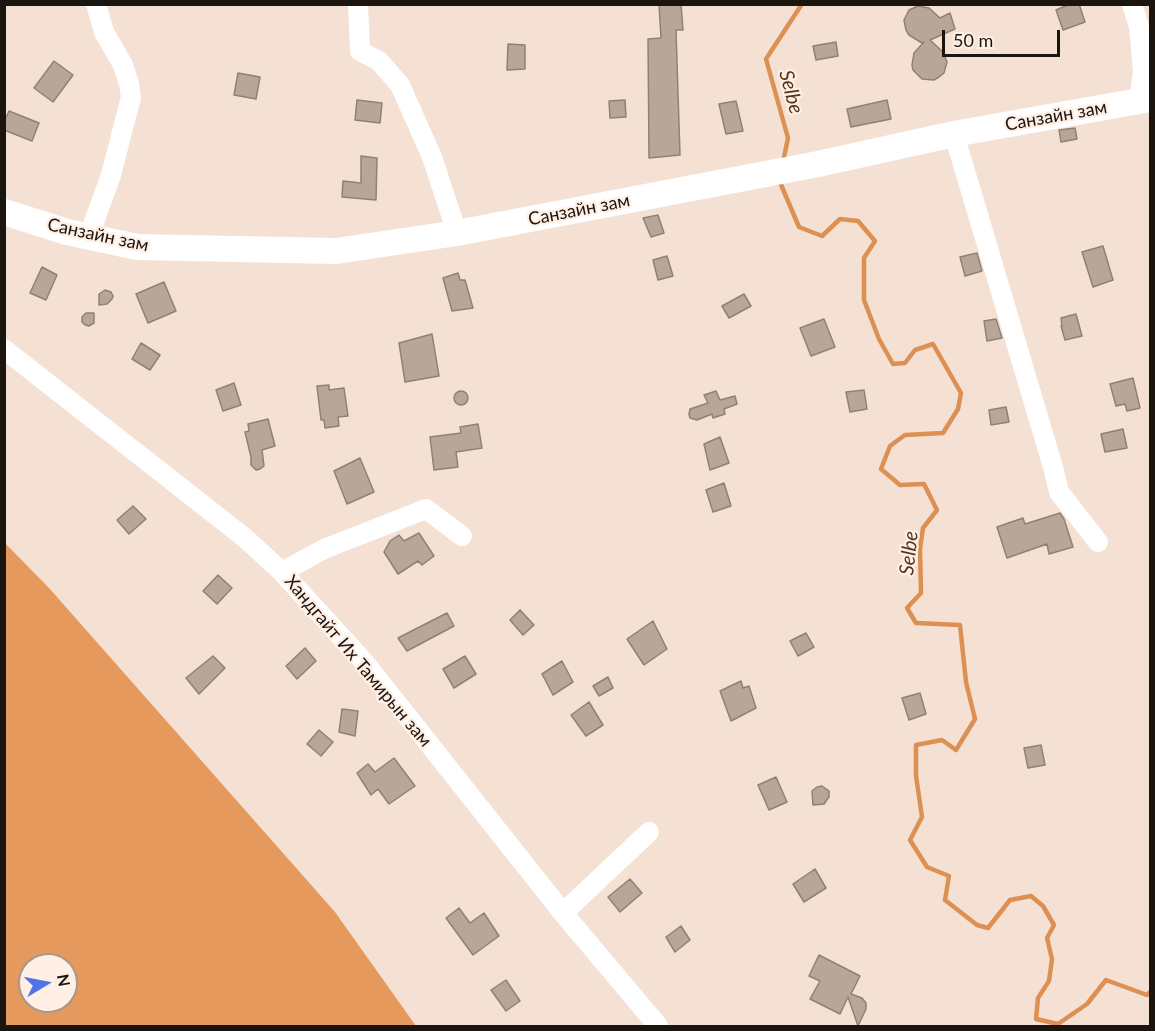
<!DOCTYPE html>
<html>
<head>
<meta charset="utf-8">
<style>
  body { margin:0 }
  #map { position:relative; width:1155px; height:1031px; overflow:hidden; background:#f5e1d4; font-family:Lato,sans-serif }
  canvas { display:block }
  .frame { position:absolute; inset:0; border:6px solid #1b1510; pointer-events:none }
  .north { position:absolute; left:18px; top:953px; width:60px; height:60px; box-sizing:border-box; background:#ffefe4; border:2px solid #a4988f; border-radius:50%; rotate:80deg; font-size:16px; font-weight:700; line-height:24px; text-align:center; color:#1b1510 }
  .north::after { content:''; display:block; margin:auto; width:21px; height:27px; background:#5073e7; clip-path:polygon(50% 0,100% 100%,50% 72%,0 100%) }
  .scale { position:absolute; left:942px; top:30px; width:118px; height:27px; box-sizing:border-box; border:3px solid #1b1510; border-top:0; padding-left:8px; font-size:18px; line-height:21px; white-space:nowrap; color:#1b1510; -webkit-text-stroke:4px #ffefe4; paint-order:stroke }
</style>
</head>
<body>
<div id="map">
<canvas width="1155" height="1031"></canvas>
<div class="frame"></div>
<div class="north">N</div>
<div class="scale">50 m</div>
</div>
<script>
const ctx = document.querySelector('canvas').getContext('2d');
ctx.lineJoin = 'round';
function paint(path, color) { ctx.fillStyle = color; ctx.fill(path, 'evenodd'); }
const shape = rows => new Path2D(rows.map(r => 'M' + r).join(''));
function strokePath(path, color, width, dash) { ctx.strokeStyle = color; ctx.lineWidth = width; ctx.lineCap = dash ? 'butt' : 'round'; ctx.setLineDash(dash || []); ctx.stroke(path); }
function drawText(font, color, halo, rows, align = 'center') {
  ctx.font = font + ' Lato,sans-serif'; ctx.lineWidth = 4.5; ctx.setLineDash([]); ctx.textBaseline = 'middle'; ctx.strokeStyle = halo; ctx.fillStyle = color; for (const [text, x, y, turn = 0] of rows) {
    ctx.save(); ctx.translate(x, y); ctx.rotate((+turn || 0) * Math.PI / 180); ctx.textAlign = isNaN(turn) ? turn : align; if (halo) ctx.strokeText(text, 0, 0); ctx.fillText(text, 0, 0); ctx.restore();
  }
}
paint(shape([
  [4,542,49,588,335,912,416,1026,5,1026],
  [30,965,66,965,66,1001,30,1001]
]), '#e6995d');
strokePath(shape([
  [783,162,788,138,766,59,802,4],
  [779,179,779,180,799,227,822,236,840,219,858,221,875,241,864,258,864,300,879,339,893,364,905,363,915,350,933,344,961,393,958,409,943,433,905,435,890,446,881,469,900,485,924,484,937,510,923,528,920,549,921,593,907,608,916,623,960,625,966,682,975,719,956,750,942,740,916,745,916,776,922,817,910,840,927,867,949,876,945,900,977,925,988,928,1010,900,1031,896,1043,906,1054,925,1047,938,1052,959,1049,981,1038,998,1036,1019,1058,1024,1087,1004,1106,980,1147,995,1150,992]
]), '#dc9053', 4.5);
const building = shape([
  [659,4,681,4,683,30,676,30,680,155,649,158,648,39,661,38,659,4],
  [1070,4,1079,4,1085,22,1063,30,1056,10,1070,4],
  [918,6,929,8,940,18,950,13,955,29,930,40,943,52,947,62,944,73,939,77,934,80,922,79,913,70,912,65,914,53,924,42,922,43,909,35,906,30,904,20,909,10,918,6],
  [836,42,838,56,816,60,813,46,836,42],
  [508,44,525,45,525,69,507,70,508,44],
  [54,61,73,75,53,102,34,88,54,61],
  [238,73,260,77,256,99,234,95,238,73],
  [357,100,382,103,380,123,355,120,357,100],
  [625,100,626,117,610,118,609,101,625,100],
  [887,100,891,119,851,127,847,109,887,100],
  [736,101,743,131,726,134,719,104,736,101],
  [9,111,39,123,32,141,4,130,4,122,9,111],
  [1075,128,1077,139,1061,142,1059,130,1075,128],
  [361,156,377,158,376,200,342,197,343,181,361,183,361,156],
  [658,215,664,233,651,237,643,218,658,215],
  [1103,246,1113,280,1093,287,1082,252,1103,246],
  [977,253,982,271,965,276,960,257,977,253],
  [667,256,673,276,658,280,653,260,667,256],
  [42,267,57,275,46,300,30,293,42,267],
  [458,273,460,280,465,280,473,308,452,311,443,278,458,273],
  [164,282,176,311,148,323,136,294,164,282],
  [105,290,111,292,113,296,112,299,107,304,99,305,99,294,105,290],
  [744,294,751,306,729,318,722,306,744,294],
  [86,313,94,313,94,323,89,326,85,325,82,322,82,317,86,313],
  [1076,314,1082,336,1065,340,1061,326,1062,326,1061,318,1076,314],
  [824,319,835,347,811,356,800,328,824,319],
  [996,319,1002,338,987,341,984,321,996,319],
  [432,334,439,376,405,382,399,343,432,334],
  [141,343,160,355,150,370,132,359,141,343],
  [1133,378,1140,408,1127,411,1125,404,1116,406,1110,384,1133,378],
  [234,383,241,405,223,411,216,390,234,383],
  [329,385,329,390,344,388,348,416,338,417,339,426,325,428,324,420,321,420,317,386,329,385],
  [864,390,867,409,850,412,846,392,864,390],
  '454 398a7 7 0 1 1 14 0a7 7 0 1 1-14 0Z',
  [716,391,720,400,735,396,737,404,724,409,725,414,713,418,712,414,697,420,690,418,689,414,690,409,708,403,704,395,716,391],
  [1006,407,1009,422,991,425,989,410,1006,407],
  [268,419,275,446,262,450,264,466,260,469,256,470,251,465,251,457,245,432,249,431,248,424,268,419],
  [478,424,482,448,456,452,458,467,434,470,430,437,461,433,460,427,478,424],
  [1123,429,1127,448,1105,452,1101,434,1123,429],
  [720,437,729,463,710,470,704,444,720,437],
  [360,458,374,492,347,504,334,471,360,458],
  [724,483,731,506,713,512,706,490,724,483],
  [133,506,146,519,129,534,117,520,133,506],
  [1060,513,1064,519,1073,547,1049,554,1047,544,1007,558,997,527,1023,518,1025,524,1060,513],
  [419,533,434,556,422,565,418,561,398,574,384,552,390,541,399,535,404,541,419,533],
  [218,575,232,588,217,604,203,591,218,575],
  [520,610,534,625,523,635,510,620,520,610],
  [447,613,454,626,407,651,398,638,447,613],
  [653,621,667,649,644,665,627,639,653,621],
  [806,633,814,647,798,656,790,641,806,633],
  [305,648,316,661,297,679,286,666,305,648],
  [213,656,225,668,199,694,186,678,213,656],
  [465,656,476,674,454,688,443,669,465,656],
  [562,661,573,682,553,695,542,674,562,661],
  [608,677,613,688,599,696,593,686,608,677],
  [741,681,743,688,749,686,756,708,731,721,720,691,741,681],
  [920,693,926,714,909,720,902,698,920,693],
  [589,702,603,725,586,736,571,715,589,702],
  [342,709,358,711,355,736,339,732,342,709],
  [319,730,333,742,321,756,307,744,319,730],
  [1041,745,1045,765,1028,768,1024,748,1041,745],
  [394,758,415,786,389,804,378,789,371,795,357,773,368,764,375,772,394,758],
  [776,777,787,802,769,810,758,785,776,777],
  [822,786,829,791,829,797,824,804,813,805,812,791,817,787,822,786],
  [815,869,826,888,804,902,793,884,815,869],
  [630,879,642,893,620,912,608,897,630,879],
  [459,908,470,923,484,913,499,936,473,955,446,918,459,908],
  [681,926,690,940,675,952,666,937,681,926],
  [819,955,860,976,851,994,862,998,866,1003,866,1009,858,1026,848,997,840,1014,810,999,820,981,809,976,819,955],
  [506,980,520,1001,506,1011,491,990,506,980]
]);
paint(building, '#b8a699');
strokePath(building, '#918074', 1.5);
strokePath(shape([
  [358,4,360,51,379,61,400,85,432,157,457,233],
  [1132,4,1139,27,1143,71,1139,102],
  [954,134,1053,467,1059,492,1098,542],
  [89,236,111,175,131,97,129,84,123,65,104,32,96,4],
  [4,349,245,538,282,572,365,663,563,913,658,1026],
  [282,572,324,549,426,509,462,536],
  [563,913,649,832]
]), '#fff', 20);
strokePath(shape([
  [4,212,67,232,137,247,336,251,457,233,818,164,954,134,1150,99]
]), '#fff', 26);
drawText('18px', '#1b1510', '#ffefe4', [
  ["Санзайн зам",1056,116,-10],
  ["Санзайн зам",579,210,-11],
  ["Санзайн зам",98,235,12],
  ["Хандгайт Их Тамирын зам",358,661,50]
]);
drawText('italic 20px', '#54341b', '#ffefe4', [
  ["Selbe",791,92,75],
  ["Selbe",909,553,-84]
]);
</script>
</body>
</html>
